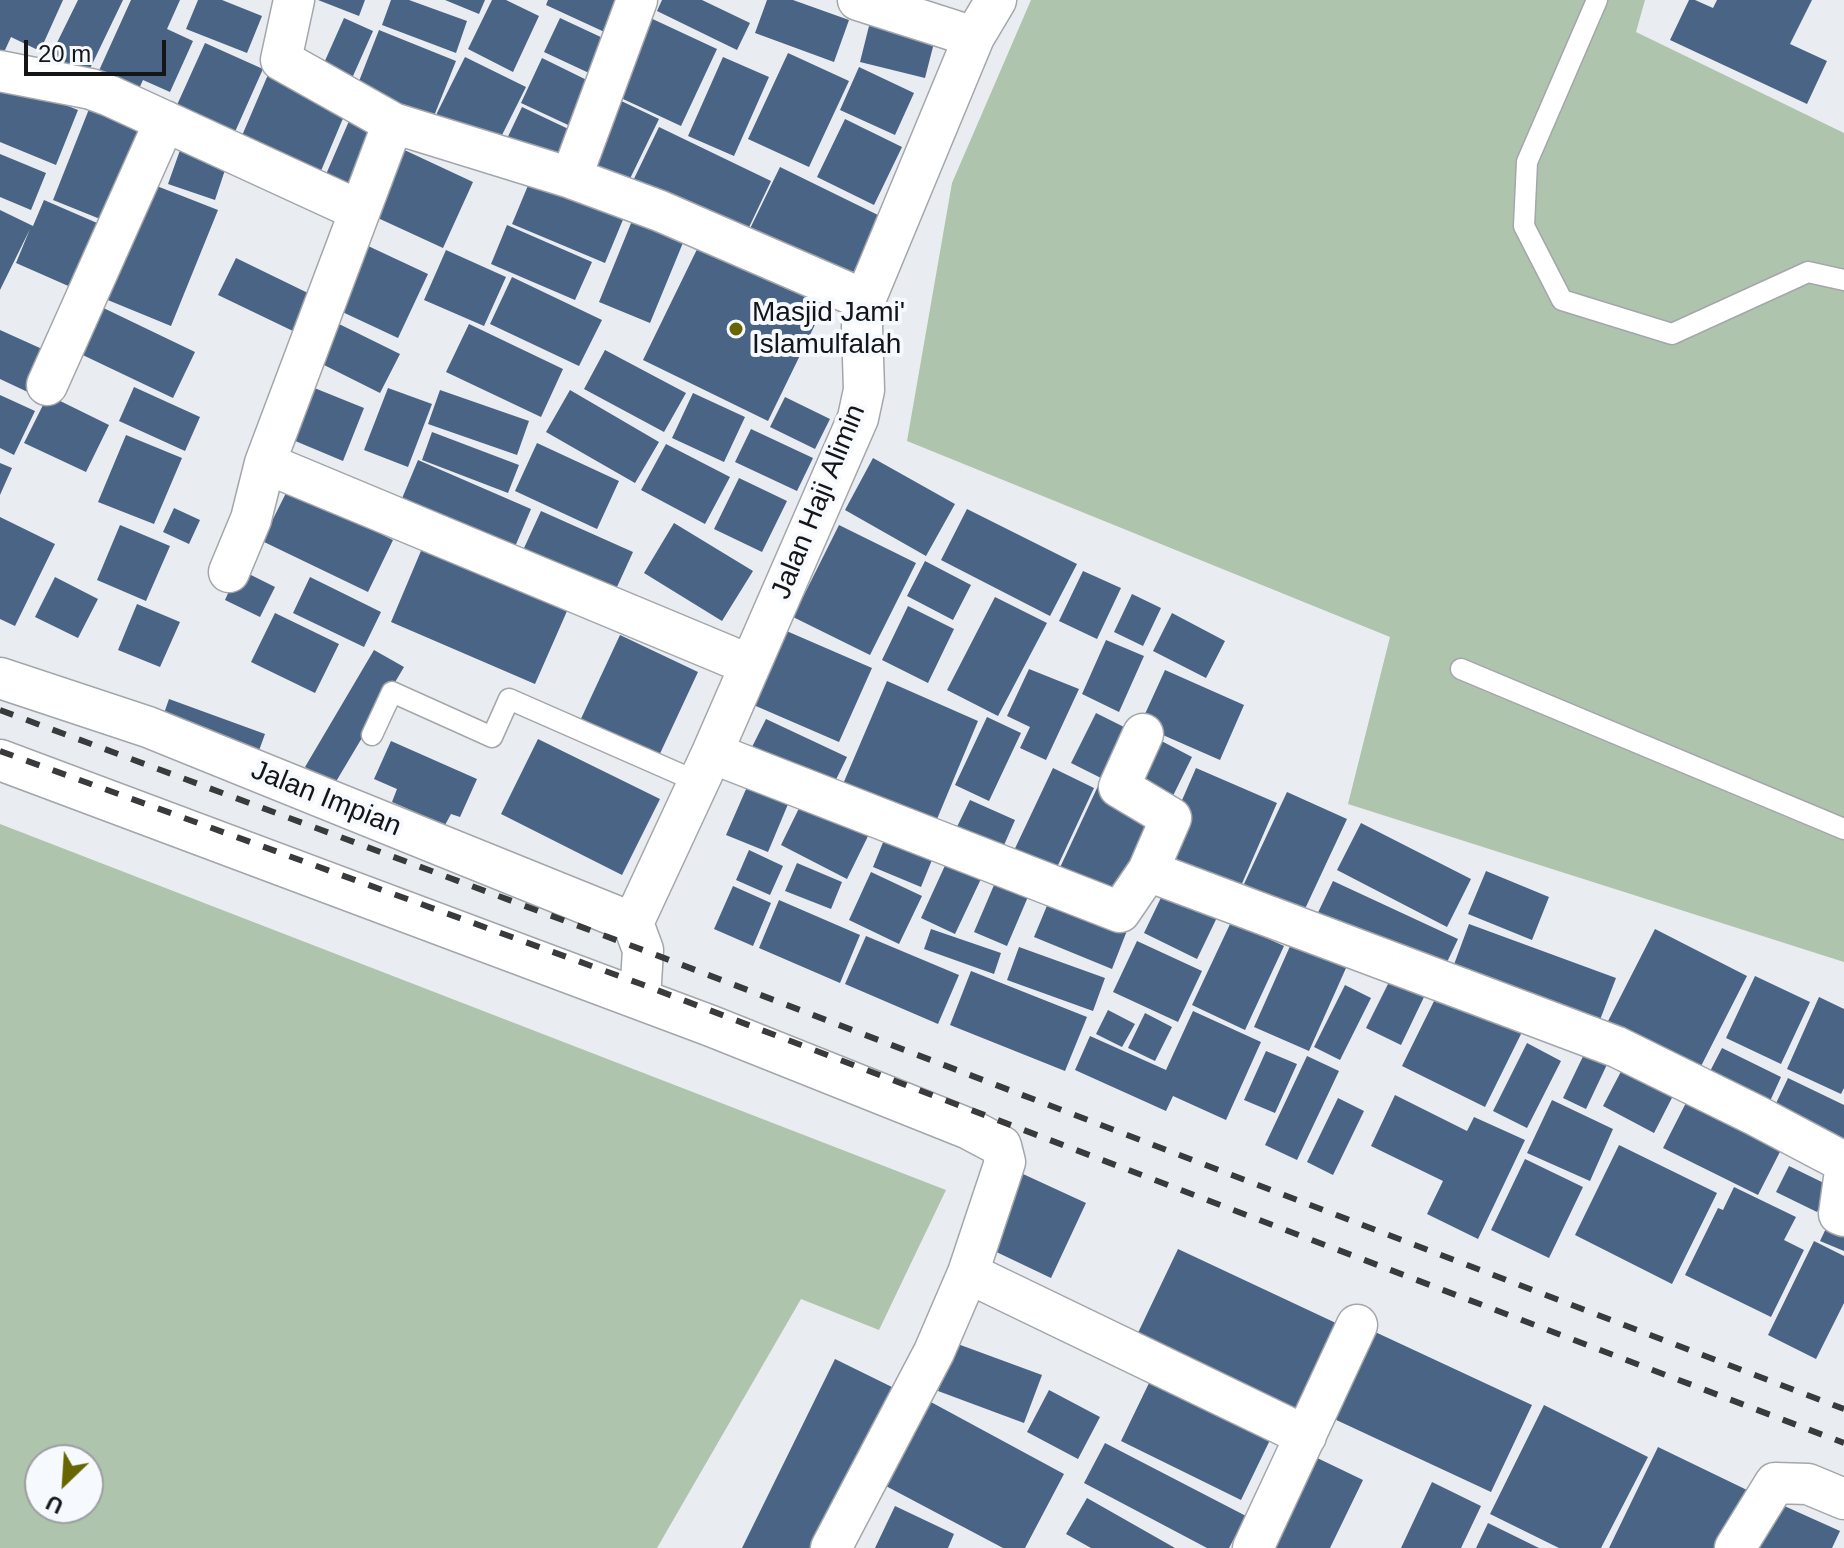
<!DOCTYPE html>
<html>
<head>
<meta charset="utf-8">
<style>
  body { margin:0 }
  #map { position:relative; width:1844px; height:1548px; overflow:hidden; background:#e9ecf0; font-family:Arial,sans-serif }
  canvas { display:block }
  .north { position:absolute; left:24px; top:1444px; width:80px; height:80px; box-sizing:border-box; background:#f6f9fe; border:2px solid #9c9ea2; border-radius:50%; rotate:205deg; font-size:22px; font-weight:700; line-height:32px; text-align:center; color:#141517 }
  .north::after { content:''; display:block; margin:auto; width:28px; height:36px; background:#676600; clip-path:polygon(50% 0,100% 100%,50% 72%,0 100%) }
  .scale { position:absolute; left:24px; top:40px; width:142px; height:36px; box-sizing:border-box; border:4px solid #141517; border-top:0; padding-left:10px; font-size:24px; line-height:28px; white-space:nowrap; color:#141517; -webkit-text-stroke:6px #f6f9fe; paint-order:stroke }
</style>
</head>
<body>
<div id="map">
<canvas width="1844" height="1548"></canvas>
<div class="north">U</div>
<div class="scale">20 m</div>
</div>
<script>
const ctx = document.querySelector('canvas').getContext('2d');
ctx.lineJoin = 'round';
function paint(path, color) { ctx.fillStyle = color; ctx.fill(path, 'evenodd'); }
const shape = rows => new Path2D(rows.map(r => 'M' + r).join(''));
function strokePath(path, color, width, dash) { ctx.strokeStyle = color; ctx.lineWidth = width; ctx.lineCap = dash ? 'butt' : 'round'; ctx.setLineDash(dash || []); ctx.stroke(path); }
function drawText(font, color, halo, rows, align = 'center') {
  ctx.font = font + ' Arial,sans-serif'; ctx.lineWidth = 8; ctx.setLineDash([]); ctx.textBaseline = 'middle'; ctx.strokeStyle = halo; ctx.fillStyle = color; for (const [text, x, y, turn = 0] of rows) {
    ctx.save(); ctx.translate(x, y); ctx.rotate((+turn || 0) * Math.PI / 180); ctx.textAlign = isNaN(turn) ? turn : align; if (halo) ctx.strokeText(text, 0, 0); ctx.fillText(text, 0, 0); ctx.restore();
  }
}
paint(shape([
  [1031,0,1645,0,1636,32,1844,133,1844,962,1348,804,1390,637,907,441,952,183],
  [0,824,946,1190,879,1330,801,1299,657,1548,0,1548],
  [88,1460,88,1508,40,1508,40,1460]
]), '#afc4ac');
paint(shape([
  [0,0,63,0,40,51,11,37,0,61],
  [78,0,123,0,85,79,48,61],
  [131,0,180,0,167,29,193,41,170,92,143,80,137,93,97,75],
  [198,0,222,0,262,16,247,53,186,29],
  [318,0,365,0,359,16],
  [391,0,409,0,467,21,456,53,382,25],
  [445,0,485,0,479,14],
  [492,0,506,0,539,16,513,72,468,49],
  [548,0,627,0,611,35,546,5],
  [662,0,702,0,750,23,737,50,657,11],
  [767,0,793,0,849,20,834,62,755,33],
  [1689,0,1695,0,1713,8,1717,0,1812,0,1790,44,1827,61,1807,104,1670,40],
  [644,15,717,49,681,126,608,92],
  [344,18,373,31,349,85,320,72],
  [560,18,605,39,589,73,544,52],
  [871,18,936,35,925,78,860,62],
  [379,30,456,61,430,126,354,94],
  [205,43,263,69,230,143,172,116],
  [788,53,849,81,809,167,748,139],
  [465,57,526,87,494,151,433,121],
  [723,57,769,77,734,156,688,136],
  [542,58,601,87,581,131,521,103],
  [859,67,914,93,895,135,840,110],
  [270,70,349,104,318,178,238,145],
  [0,79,78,110,56,165,0,142],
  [615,98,659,119,622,195,578,175],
  [91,104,149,127,110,223,53,200],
  [522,107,579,134,559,175,503,147],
  [845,119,902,147,874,205,817,177],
  [349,121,384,136,355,201,321,186],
  [659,127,771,181,742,242,630,187],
  [184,139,230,155,215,200,168,184],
  [398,147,473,182,443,248,367,213],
  [0,154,46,173,31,210,0,197],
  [780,167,880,216,845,290,744,241],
  [534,171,627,210,605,263,512,224],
  [144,181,218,210,171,326,98,296],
  [44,200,111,229,82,292,16,263,30,229,0,290,0,210,33,226],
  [636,211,687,233,650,323,599,302],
  [507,225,592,262,575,300,491,264],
  [703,237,828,298,768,421,643,360],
  [366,245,428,274,398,338,336,309],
  [446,250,506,277,484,326,424,300],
  [236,258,312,295,295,332,218,295],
  [512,277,602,320,579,366,490,324],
  [91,302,195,352,173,398,68,348],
  [335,322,400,354,380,393,316,361],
  [469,324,563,369,541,417,446,372],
  [0,330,51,353,32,394,0,379],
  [605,350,686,393,664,432,584,389],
  [302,383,364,408,343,461,281,435],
  [134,387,200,417,185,451,119,421],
  [388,388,432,404,408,467,364,450],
  [440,390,529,421,517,455,428,424],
  [570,390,659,442,635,483,546,432],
  [693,393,745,417,724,462,672,438],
  [0,395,35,411,14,455,0,448],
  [48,395,109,425,86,472,24,443],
  [785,397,830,419,815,449,770,427],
  [751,429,813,458,797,491,735,462],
  [432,432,519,465,508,493,422,460],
  [126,435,182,458,154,524,98,502],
  [537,443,619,481,597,529,515,491],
  [666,444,730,477,705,524,641,490],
  [873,458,955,504,926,556,845,510],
  [418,460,531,509,511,556,398,508],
  [0,463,12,468,0,495],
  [739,478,787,501,762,552,714,529],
  [288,489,393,540,368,592,262,541],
  [174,508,200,520,189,544,163,532],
  [967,509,1077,564,1050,616,941,560],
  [541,511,633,552,611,600,519,559],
  [0,517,55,544,15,626,0,619],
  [674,523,753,571,722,621,644,573],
  [120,525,170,546,146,601,97,580],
  [839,525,916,563,870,655,793,617],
  [426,539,571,602,535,684,391,622],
  [925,561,971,585,953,620,907,596],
  [239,569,275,587,260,617,225,600],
  [1083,571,1121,588,1097,639,1059,621],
  [55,577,98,599,78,638,35,617],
  [310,577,381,612,364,647,293,613],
  [1132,594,1161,608,1143,646,1114,632],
  [995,597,1047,623,998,716,947,690],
  [137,604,180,622,160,667,118,650],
  [908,606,954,629,928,683,882,660],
  [275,613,339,644,315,693,251,662],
  [1172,613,1225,641,1206,678,1153,651],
  [775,626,872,668,839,742,742,700],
  [620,635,698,672,657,760,579,723],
  [1106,640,1144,656,1119,712,1082,694],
  [374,650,404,667,334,785,305,767],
  [1029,669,1079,689,1046,760,1020,748,1030,727,1007,716],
  [1165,670,1244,705,1220,760,1140,725],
  [887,681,978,721,932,831,840,791],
  [169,699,265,734,257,756,161,722],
  [1096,713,1140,735,1115,785,1071,763],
  [987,717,1021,733,989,801,955,785],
  [766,719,847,757,829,794,748,755],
  [1150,735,1192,757,1168,806,1125,785],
  [538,739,660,799,622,875,501,814],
  [391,741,477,779,460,817,451,814,445,825,392,802,397,789,374,779],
  [1053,768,1094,788,1052,878,1010,859],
  [1196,768,1277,803,1237,895,1156,860],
  [750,780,791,797,768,852,726,835],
  [1098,786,1164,817,1123,905,1057,874],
  [1287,792,1347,819,1304,911,1244,884],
  [804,798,870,832,847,879,781,845],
  [970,800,1015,820,1001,852,955,831],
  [1361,823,1471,879,1447,927,1337,870],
  [886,835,934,855,921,887,873,867],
  [953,848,988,864,955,934,921,918],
  [749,850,783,866,770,895,736,880],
  [797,863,842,882,831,909,785,891],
  [1000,871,1033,885,1007,946,974,932],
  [1486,871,1549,897,1532,940,1468,914],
  [871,872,922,896,899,944,849,920],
  [1170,879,1223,905,1197,959,1144,933],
  [1333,881,1458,939,1439,979,1314,921],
  [733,886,771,903,753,946,714,929],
  [1051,896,1128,928,1112,969,1034,937],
  [779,900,860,935,840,983,759,948],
  [1231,922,1284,946,1245,1030,1192,1005],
  [1469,924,1616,978,1595,1033,1449,978],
  [931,929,1001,953,994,974,924,949],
  [1655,929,1747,976,1697,1074,1605,1027],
  [866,936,959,975,938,1024,845,984],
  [1137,941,1202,971,1178,1022,1113,992],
  [1291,944,1346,968,1309,1051,1254,1027],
  [1019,947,1105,978,1093,1011,1007,980],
  [971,971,1087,1017,1065,1071,950,1025],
  [1755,976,1810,1002,1781,1064,1726,1038],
  [1390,980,1424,997,1401,1045,1366,1028],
  [1345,985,1371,998,1340,1060,1314,1047],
  [1439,991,1522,1032,1485,1107,1402,1066],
  [1819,997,1844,1009,1844,1088,1841,1094,1787,1069],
  [1108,1010,1135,1024,1122,1047,1096,1034],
  [1193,1011,1261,1042,1226,1120,1173,1096,1166,1111,1075,1070,1090,1036,1166,1070],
  [1145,1013,1172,1027,1155,1061,1128,1048],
  [1527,1043,1561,1061,1527,1128,1493,1111],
  [1588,1046,1611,1056,1586,1109,1563,1098],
  [1722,1048,1781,1077,1766,1110,1705,1081],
  [1266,1051,1297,1064,1275,1113,1244,1100],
  [1307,1056,1339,1071,1297,1160,1265,1145],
  [1628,1058,1679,1084,1654,1133,1603,1106],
  [1788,1078,1844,1105,1844,1148,1771,1114],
  [1691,1093,1786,1140,1758,1195,1663,1148],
  [1395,1095,1467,1131,1474,1117,1525,1140,1478,1239,1427,1214,1443,1181,1371,1146],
  [1338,1098,1364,1111,1333,1175,1307,1162],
  [1552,1100,1613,1129,1590,1181,1527,1153],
  [1619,1145,1717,1193,1672,1284,1575,1235],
  [1525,1159,1583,1187,1549,1258,1491,1230],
  [1789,1166,1830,1186,1817,1212,1776,1192],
  [1023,1174,1086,1203,1051,1278,988,1248],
  [1734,1187,1796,1217,1784,1240,1804,1250,1771,1317,1685,1275,1718,1208,1723,1210],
  [1831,1218,1844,1224,1844,1251,1820,1241],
  [1814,1241,1844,1256,1844,1303,1816,1359,1768,1335],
  [1178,1249,1338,1324,1297,1412,1136,1337],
  [1373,1331,1532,1405,1491,1492,1332,1418],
  [955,1343,1042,1375,1024,1423,938,1391],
  [835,1359,896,1389,818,1548,742,1548],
  [1150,1381,1270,1440,1241,1500,1121,1441],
  [1049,1390,1100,1417,1078,1459,1027,1432],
  [929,1401,1064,1474,1025,1548,1003,1548,884,1485],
  [1544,1405,1648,1457,1601,1548,1559,1548,1490,1514],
  [1105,1443,1246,1516,1229,1548,1207,1548,1084,1483],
  [1658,1447,1747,1490,1719,1548,1609,1548],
  [1311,1455,1363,1480,1330,1548,1266,1548],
  [1432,1482,1481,1506,1461,1548,1401,1548],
  [1087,1498,1175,1548,1091,1548,1066,1534],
  [1771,1500,1840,1531,1832,1548,1749,1548],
  [895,1506,954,1534,948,1548,875,1548],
  [1488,1523,1539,1548,1476,1548]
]), '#4a6486');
const lane = shape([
  [1597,0,1527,162,1524,226,1562,300,1672,334,1808,272,1844,280],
  [1461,669,1844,829],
  [372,735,392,692,492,737,509,699,698,782]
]);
const street = shape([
  [294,0,281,60,393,123,571,178,660,211,865,300],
  [858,0,974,37],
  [0,71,91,89,110,96,360,211],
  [571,178,637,0],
  [47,385,165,121],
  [265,463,750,665],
  [229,572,251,519,265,463,393,123],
  [0,678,148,727,633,923,712,753,858,418,864,390,862,326,865,300,974,37,996,0],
  [1143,734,1119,787,1171,818,1148,871],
  [712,753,1120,912,1148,871,1617,1047,1755,1115,1844,1162],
  [0,760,711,1026,969,1129,1001,1146,1005,1162,968,1273,934,1352,831,1548],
  [633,923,643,950,640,998],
  [1844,1178,1839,1214,1844,1216],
  [968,1273,1306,1436],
  [1253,1548,1357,1325],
  [1735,1548,1775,1483,1808,1484,1844,1499]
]);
strokePath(lane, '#a3a6ab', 23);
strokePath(street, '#a3a6ab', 43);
strokePath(lane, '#fff', 20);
strokePath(street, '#fff', 40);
strokePath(shape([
  [0,710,643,950,1844,1409],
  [0,751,641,984,1844,1443]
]), '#393a3c', 6, [14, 14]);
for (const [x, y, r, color] of [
  [736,329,8,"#676600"]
]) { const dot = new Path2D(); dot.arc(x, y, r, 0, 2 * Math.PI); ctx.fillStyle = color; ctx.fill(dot); strokePath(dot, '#f6f9fe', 3); }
drawText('28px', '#141517', '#f6f9fe', [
  ["Masjid Jami'",752,313],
  ["Islamulfalah",752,345]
], 'left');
drawText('28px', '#141517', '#f6f9fe', [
  ["Jalan Haji Alimin",819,502,-68],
  ["Jalan Impian",326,799,22]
]);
</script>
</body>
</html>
